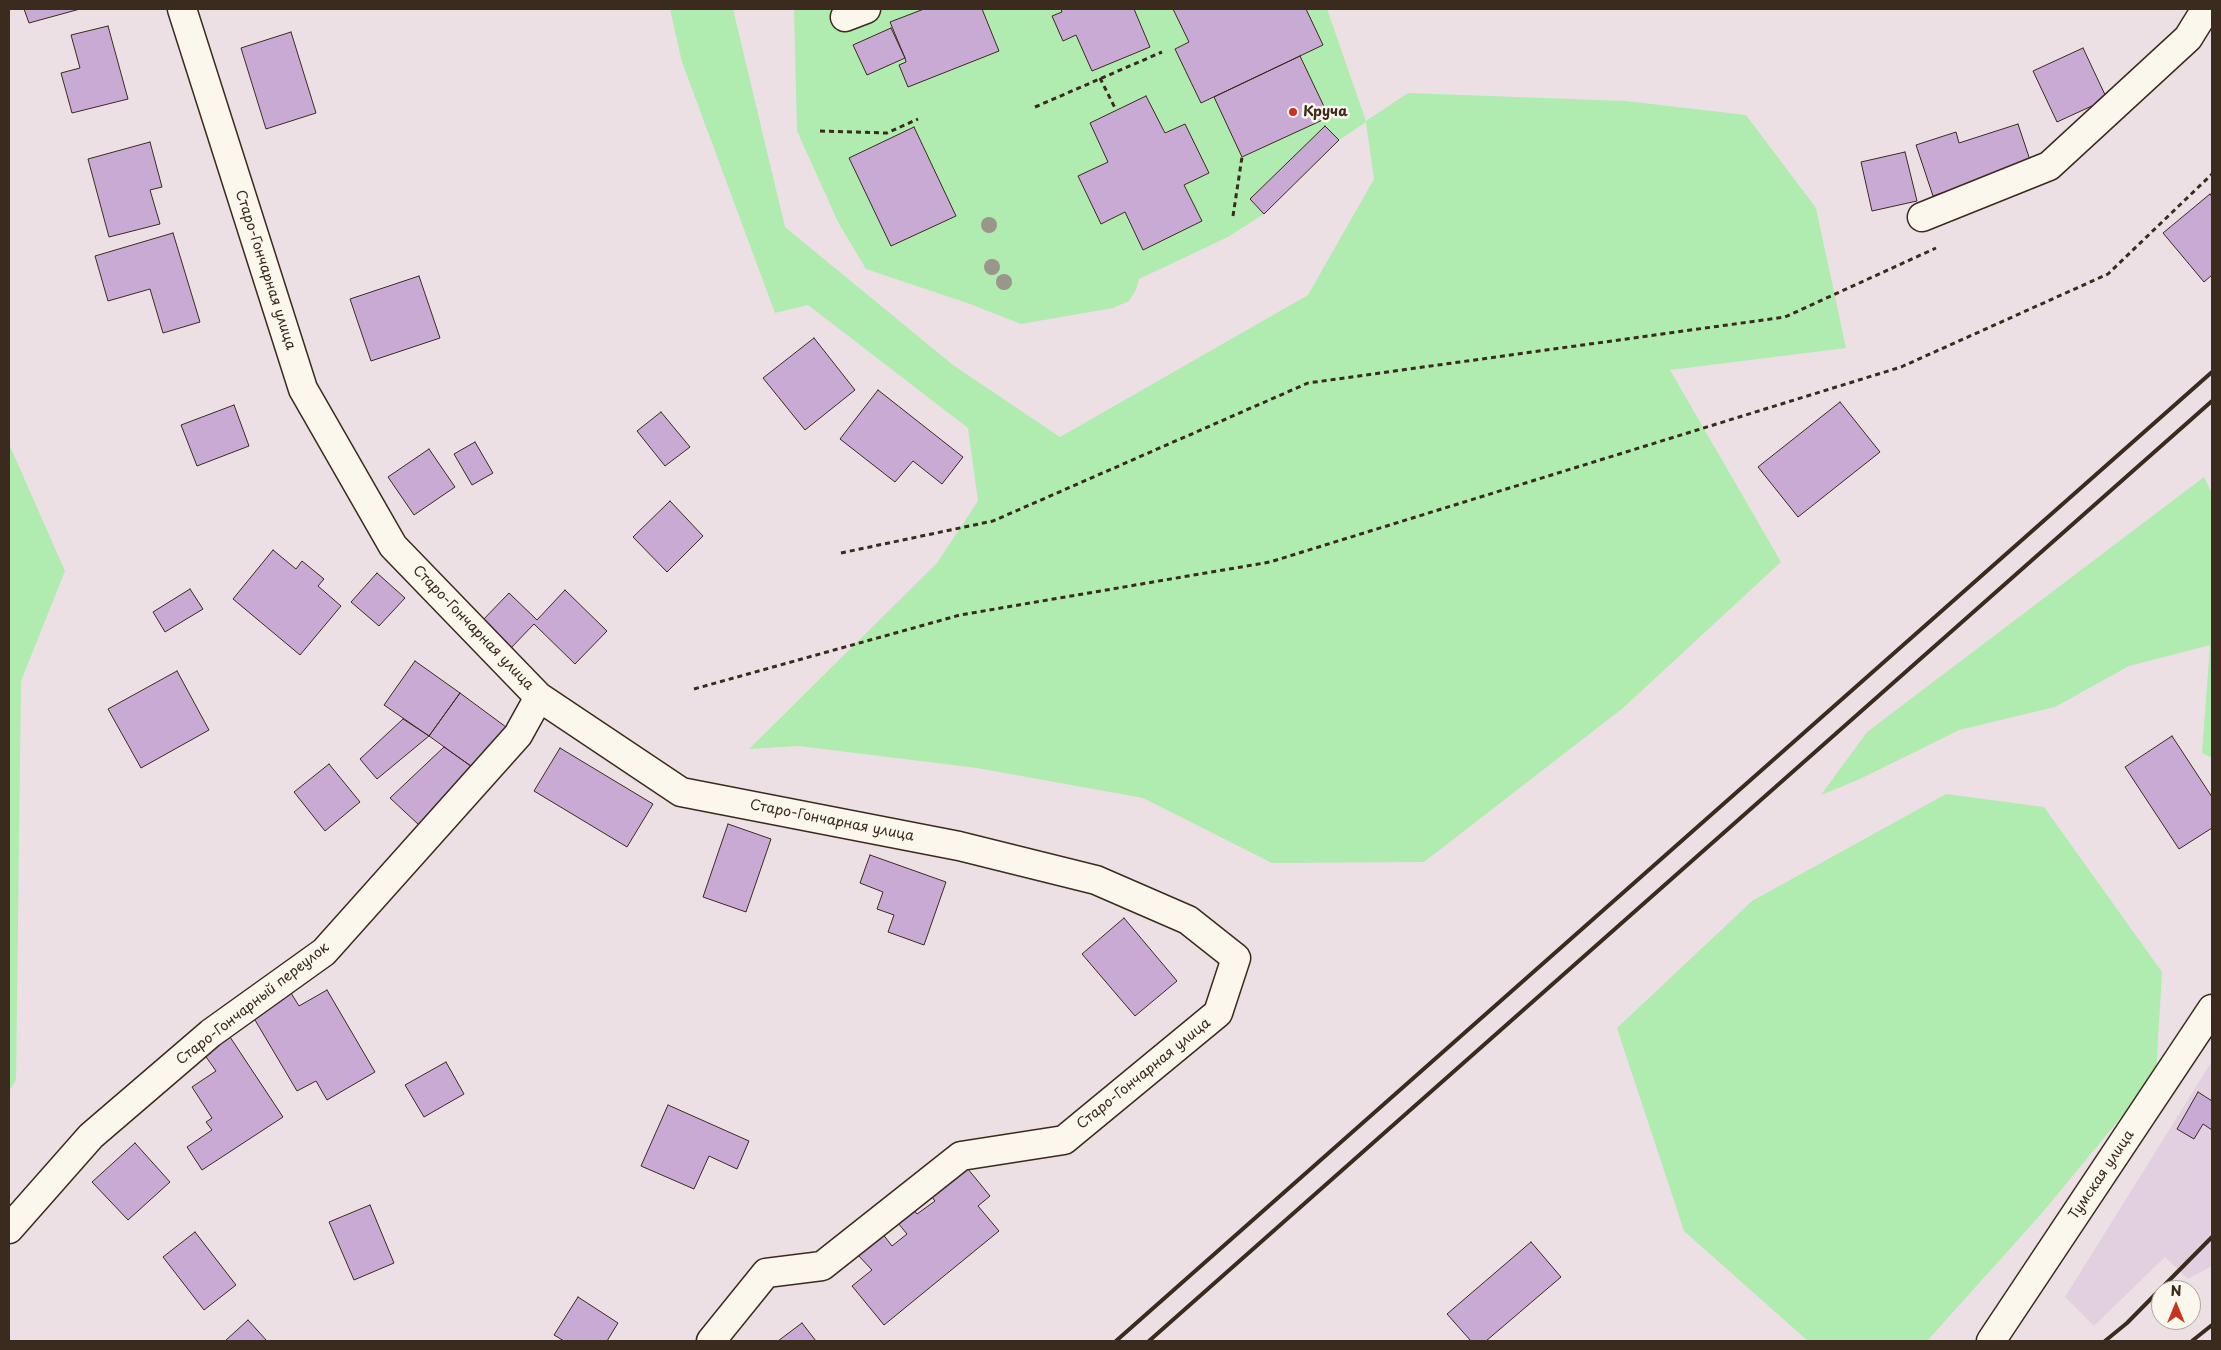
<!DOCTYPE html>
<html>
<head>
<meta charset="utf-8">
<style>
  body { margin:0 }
  #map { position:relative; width:2221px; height:1350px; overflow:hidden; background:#ece0e5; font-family:"Playpen Sans",sans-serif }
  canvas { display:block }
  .frame { position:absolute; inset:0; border:10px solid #3b2a1e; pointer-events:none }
  .north { position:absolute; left:2151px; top:1280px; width:50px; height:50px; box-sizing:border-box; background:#fbf7ec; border:1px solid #aea59a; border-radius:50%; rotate:0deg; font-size:14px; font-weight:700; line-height:20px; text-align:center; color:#3b2a1e }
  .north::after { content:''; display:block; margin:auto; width:18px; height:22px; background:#c8321e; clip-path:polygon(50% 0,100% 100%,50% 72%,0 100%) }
</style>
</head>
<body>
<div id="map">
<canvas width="2221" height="1350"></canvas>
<div class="frame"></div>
<div class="north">N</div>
</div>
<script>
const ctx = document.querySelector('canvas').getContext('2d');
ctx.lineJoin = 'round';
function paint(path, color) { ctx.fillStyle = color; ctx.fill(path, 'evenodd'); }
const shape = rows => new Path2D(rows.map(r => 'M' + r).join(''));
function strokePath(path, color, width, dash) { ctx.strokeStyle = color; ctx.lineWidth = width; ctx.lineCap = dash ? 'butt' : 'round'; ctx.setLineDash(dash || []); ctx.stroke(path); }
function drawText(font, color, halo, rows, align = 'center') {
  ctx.font = font + ' "Playpen Sans",sans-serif'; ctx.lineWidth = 5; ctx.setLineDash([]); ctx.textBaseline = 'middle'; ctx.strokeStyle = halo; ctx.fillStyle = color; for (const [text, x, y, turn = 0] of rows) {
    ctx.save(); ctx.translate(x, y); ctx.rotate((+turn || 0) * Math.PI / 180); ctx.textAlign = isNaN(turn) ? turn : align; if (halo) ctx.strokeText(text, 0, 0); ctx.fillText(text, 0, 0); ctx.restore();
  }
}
paint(shape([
  [2212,1061,2212,1266,2188,1279,2165,1257,2094,1326,2065,1297]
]), '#e2d0e0');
paint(shape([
  [670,9,733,9,785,227,953,365,1060,437,1308,295,1374,179,1366,122,1339,140,1264,214,1228,237,1139,279,1136,290,1129,301,1113,308,1021,324,970,304,866,269,838,222,797,131,794,9,1327,9,1366,121,1408,93,1626,101,1746,115,1816,208,1846,348,1670,370,1781,562,1623,708,1424,862,1272,863,1143,798,977,768,799,746,749,749,937,563,978,501,968,428,808,305,775,313,682,62],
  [9,444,65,571,21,681,16,1080,9,1091],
  [2204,477,2212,494,2212,758,2202,753,2210,645,2129,666,2055,707,1959,730,1860,779,1821,795,1867,732],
  [1946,794,2044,807,2162,972,2156,1075,2042,1213,1927,1341,1808,1341,1684,1231,1617,1028,1752,901]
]), '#b0ebb0');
const building = shape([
  [24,9,80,9,29,23,24,9],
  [924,9,982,9,999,51,908,87,899,65,906,62,905,58,890,22,924,9],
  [1061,9,1134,9,1150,47,1092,71,1076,35,1063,41,1052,16,1062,12,1061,9],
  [1173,9,1306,9,1323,45,1201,103,1175,49,1189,42,1173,9],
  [108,26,128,99,72,113,61,73,80,68,71,35,108,26],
  [891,28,905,58,867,75,853,45,891,28],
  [291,32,316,113,266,129,241,48,291,32],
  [2083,48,2107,99,2057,122,2033,71,2083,48],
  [1300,56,1329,117,1242,157,1214,97,1300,56],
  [1146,96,1165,133,1185,124,1209,173,1184,185,1202,221,1143,250,1125,212,1101,224,1078,176,1108,162,1090,123,1146,96],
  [2018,124,2031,163,1933,196,1916,145,1956,132,1959,143,2018,124],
  [1325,126,1339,140,1264,214,1250,199,1325,126],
  [914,127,956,216,891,246,849,158,914,127],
  [150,142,162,187,150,190,160,224,109,237,88,159,150,142],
  [1905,152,1917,201,1872,211,1861,162,1905,152],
  [2210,194,2212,197,2212,275,2204,282,2163,233,2210,194],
  [173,233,200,322,163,333,150,289,108,301,95,256,173,233],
  [419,276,440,338,371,361,350,299,419,276],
  [814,338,855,390,805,430,763,378,814,338],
  [878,390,963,457,942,484,913,461,895,482,840,439,878,390],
  [1840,402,1880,452,1798,517,1758,467,1840,402],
  [234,405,249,446,197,466,181,425,234,405],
  [661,412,690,447,665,466,637,431,661,412],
  [475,442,493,473,472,485,454,454,475,442],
  [429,449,455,487,414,515,388,477,429,449],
  [670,501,703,536,667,572,633,537,670,501],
  [273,550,296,569,302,561,324,579,318,586,341,606,300,655,233,599,273,550],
  [377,573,405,598,379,626,351,602,377,573],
  [190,589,203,609,165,632,153,612,190,589],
  [565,590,607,631,575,664,534,624,509,650,481,622,509,593,537,620,565,590],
  [415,661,460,693,429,736,384,705,415,661],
  [177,671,209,730,141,768,108,709,177,671],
  [460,693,506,727,475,769,429,736,460,693],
  [403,719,429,736,377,779,360,759,403,719],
  [2172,736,2212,797,2212,828,2179,849,2125,767,2172,736],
  [444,747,475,769,419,825,390,798,444,747],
  [560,748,653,804,627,847,534,791,560,748],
  [329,764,360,802,325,831,294,792,329,764],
  [728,824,771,839,746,912,703,897,728,824],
  [870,855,946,882,924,945,888,932,894,915,877,909,883,892,860,883,870,855],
  [1124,918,1177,981,1135,1016,1082,954,1124,918],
  [327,990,375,1072,327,1100,316,1081,297,1091,252,1015,291,993,299,1006,327,990],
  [230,1037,283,1117,202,1170,187,1147,212,1130,206,1122,212,1118,192,1087,216,1071,204,1054,230,1037],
  [446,1062,464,1094,424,1117,405,1085,446,1062],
  [2198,1092,2212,1101,2212,1130,2203,1124,2194,1139,2177,1129,2198,1092],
  [668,1105,749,1141,737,1169,709,1156,694,1189,641,1166,668,1105],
  [135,1143,170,1182,128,1220,92,1182,135,1143],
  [963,1163,990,1196,978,1206,999,1231,884,1325,852,1286,872,1270,857,1254,882,1233,892,1246,907,1234,893,1217,909,1204,917,1214,935,1201,928,1192,963,1163],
  [370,1205,394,1263,354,1280,329,1222,370,1205],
  [195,1232,236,1285,204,1310,163,1257,195,1232],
  [1531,1242,1561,1277,1486,1341,1471,1341,1447,1314,1531,1242],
  [578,1297,618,1323,607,1341,564,1341,554,1335,578,1297],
  [248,1320,267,1341,225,1341,248,1320],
  [802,1323,816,1341,778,1341,802,1323]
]);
paint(building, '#c9aad5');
strokePath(building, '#3b2a1e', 1);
const minor = shape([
  [182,9,303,389,393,546,539,697,681,792,959,846,1096,880,1188,920,1236,958,1218,1013,1064,1140,961,1156,822,1266,766,1273,711,1341],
  [845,17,866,9],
  [1922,217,2049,166,2188,38,2206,9],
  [9,1229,91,1136,211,1033,324,952,518,735,539,697],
  [1991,1341,2212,1009]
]);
strokePath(minor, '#3b2a1e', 31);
strokePath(shape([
  [1100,78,1116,110],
  [1035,107,1162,52],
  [820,131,887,133,918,119],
  [1233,216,1242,157],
  [841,553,993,521,1308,383,1785,317,1936,248],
  [694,689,960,615,1270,562,1901,367,2108,274,2212,174]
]), '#3b2a1e', 3, [5, 4]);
strokePath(minor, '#fbf7ec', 28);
strokePath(shape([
  [1116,1341,2212,372],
  [1149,1341,2212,401],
  [2105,1341,2127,1323,2212,1237],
  [2192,1341,2212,1325]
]), '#3b2a1e', 4);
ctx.fillStyle = '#9b968b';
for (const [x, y] of [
  [989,225],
  [992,267],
  [1004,282]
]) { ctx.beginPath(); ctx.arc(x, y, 8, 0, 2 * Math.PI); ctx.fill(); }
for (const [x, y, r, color] of [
  [1293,112,5,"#c8321e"]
]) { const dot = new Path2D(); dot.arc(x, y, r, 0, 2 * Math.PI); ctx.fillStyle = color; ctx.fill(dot); strokePath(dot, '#fbf7ec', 2); }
drawText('bold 14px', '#3b2a1e', '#fbf7ec', [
  ["Круча",1303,112]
], 'left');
drawText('14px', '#3b2a1e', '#fbf7ec', [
  ["Старо-Гончарная улица",265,270,72],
  ["Старо-Гончарная улица",473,628,46],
  ["Старо-Гончарная улица",832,821,11],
  ["Старо-Гончарный переулок",253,1004,-38],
  ["Старо-Гончарная улица",1144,1074,-39],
  ["Тумская улица",2102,1175,-56]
]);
</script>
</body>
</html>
